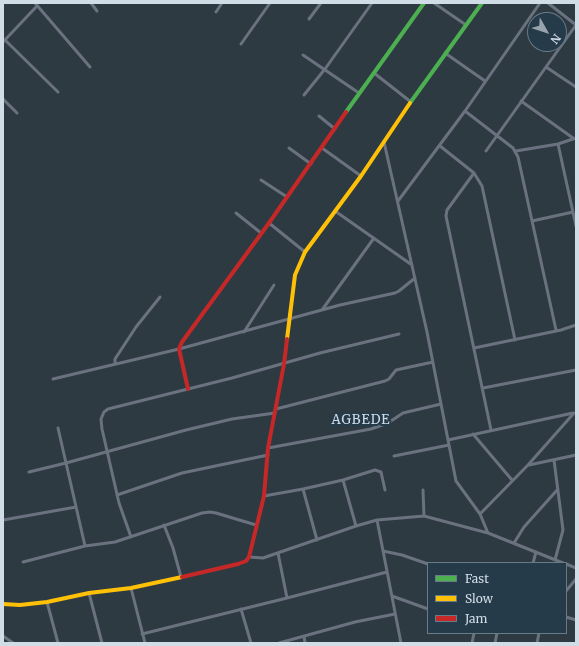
<!DOCTYPE html>
<html>
<head>
<meta charset="utf-8">
<style>
  body { margin:0 }
  #map { position:relative; width:579px; height:646px; overflow:hidden; background:#2e3a42; font-family:Merriweather,serif }
  canvas { display:block }
  .frame { position:absolute; inset:0; border:4px solid #d0dce6; pointer-events:none }
  .legend { position:absolute; left:427px; top:562px; width:140px; height:72px; box-sizing:border-box; background:#263b4a; border:1px solid #6a7b88; margin:0; padding:5px 7px; list-style:none; font-size:12px; color:#d0dce6 }
  .legend li { display:flex; align-items:center; gap:8px; height:20px }
  .legend b { width:20px; border:1px solid #6a7b88 }
  .north { position:absolute; left:527px; top:12px; width:40px; height:40px; box-sizing:border-box; background:#263b4a; border:1px solid #6a7b88; border-radius:50%; rotate:129deg; font-size:11px; font-weight:700; line-height:16px; text-align:center; color:#d0dce6 }
  .north::after { content:''; display:block; margin:auto; width:14px; height:18px; background:#97a3ad; clip-path:polygon(50% 0,100% 100%,50% 72%,0 100%) }
</style>
</head>
<body>
<div id="map">
<canvas width="579" height="646"></canvas>
<div class="frame"></div>
<ul class="legend">
<li><b style="height:5px;background:#4caf50"></b>Fast</li>
<li><b style="height:5px;background:#ffc107"></b>Slow</li>
<li><b style="height:5px;background:#c62828"></b>Jam</li>
</ul>
<div class="north">N</div>
</div>
<script>
const ctx = document.querySelector('canvas').getContext('2d');
ctx.lineJoin = 'round';
const shape = rows => new Path2D(rows.map(r => 'M' + r).join(''));
function strokePath(path, color, width, dash) { ctx.strokeStyle = color; ctx.lineWidth = width; ctx.lineCap = dash ? 'butt' : 'round'; ctx.setLineDash(dash || []); ctx.stroke(path); }
function drawText(font, color, halo, rows, align = 'center') {
  ctx.font = font + ' Merriweather,serif'; ctx.lineWidth = 4; ctx.setLineDash([]); ctx.textBaseline = 'middle'; ctx.strokeStyle = halo; ctx.fillStyle = color; for (const [text, x, y, turn = 0] of rows) {
    ctx.save(); ctx.translate(x, y); ctx.rotate((+turn || 0) * Math.PI / 180); ctx.textAlign = isNaN(turn) ? turn : align; if (halo) ctx.strokeText(text, 0, 0); ctx.fillText(text, 0, 0); ctx.restore();
  }
}
strokePath(shape([
  [35,3,90,67],
  [91,3,97,11],
  [434,3,466,25],
  [216,12,222,3],
  [309,19,321,3],
  [5,40,58,92],
  [3,42,37,6],
  [241,44,270,3],
  [445,53,485,81],
  [303,55,359,93],
  [546,67,576,87],
  [374,73,411,102],
  [304,95,325,69,372,3],
  [3,99,17,113],
  [521,101,573,138],
  [465,111,513,148,518,157,556,330],
  [319,116,335,129],
  [384,142,427,332,456,481,480,514,488,533],
  [558,144,576,226],
  [440,146,474,173,482,186,515,340],
  [289,148,311,164],
  [322,148,361,176],
  [486,151,576,25,548,3],
  [516,151,558,144,576,138],
  [474,173,447,210,446,216,491,430],
  [261,180,287,197],
  [398,201,465,111,540,3],
  [335,211,412,265],
  [236,213,261,233],
  [532,221,573,212],
  [269,223,305,252],
  [322,310,374,238],
  [244,332,274,285],
  [474,348,561,330,576,325],
  [115,364,115,359,136,327,160,297],
  [53,379,179,349,340,305,395,293,399,291,415,278],
  [483,388,576,370],
  [276,409,385,381,389,379,396,370,433,362],
  [58,428,85,546],
  [473,434,512,480],
  [448,440,573,413],
  [268,448,371,429,388,423,403,413,441,404],
  [394,456,449,445],
  [554,460,563,530,555,560],
  [529,465,576,455],
  [29,472,66,463,186,430,232,419,275,413],
  [343,480,356,526],
  [303,489,317,540],
  [423,490,424,516],
  [117,495,182,473,268,455],
  [264,496,303,489,343,480,375,470,381,472,385,490],
  [480,514,528,465,574,413],
  [3,520,76,507],
  [377,520,401,643],
  [164,525,173,548,181,577],
  [131,537,119,503,102,429,101,419,104,412,108,409,232,378,320,353,399,334],
  [514,543,524,527,558,489],
  [383,551,402,555,428,564],
  [278,553,287,598],
  [249,557,263,558,356,526,377,520,424,516,488,533,563,563],
  [23,562,85,546,115,542,202,513,210,512,216,513,256,525],
  [533,563,536,552],
  [566,564,576,568],
  [131,588,145,643],
  [566,591,576,579],
  [89,593,102,643],
  [392,596,428,609],
  [47,602,58,643],
  [241,609,251,643],
  [566,617,576,620],
  [142,634,287,598,387,572],
  [3,636,13,643],
  [304,636,305,643],
  [279,643,355,622,395,614],
  [472,643,474,633],
  [495,643,497,633],
  [537,643,539,633]
]), '#6a717f', 3);
strokePath(shape([
  [410,103,482,3],
  [346,112,424,3]
]), '#4caf50', 4);
strokePath(shape([
  [287,339,295,275,305,252,361,176,410,103],
  [3,604,20,605,47,602,89,593,131,588,182,577]
]), '#ffc107', 4);
strokePath(shape([
  [188,389,179,349,182,342,269,223,346,112],
  [182,577,238,564,246,561,249,557,264,496,268,448,284,364,287,339]
]), '#c62828', 4);
ctx.letterSpacing = '1px';
drawText('13px', '#d0dce6', '#263b4a', [
  ["AGBEDE",361,420]
]);
ctx.letterSpacing = '0px';
</script>
</body>
</html>
